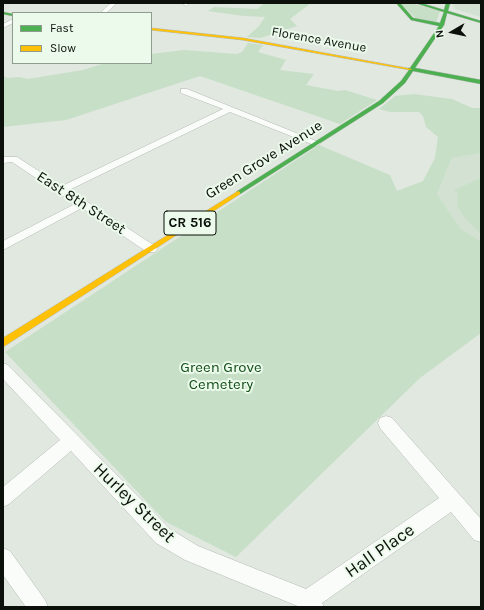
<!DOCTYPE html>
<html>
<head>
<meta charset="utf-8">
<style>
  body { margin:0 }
  #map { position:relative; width:484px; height:610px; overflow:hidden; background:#e0e8e0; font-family:Karla,sans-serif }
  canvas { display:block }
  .frame { position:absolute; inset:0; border:4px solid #0b100a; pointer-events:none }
  .legend { position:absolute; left:12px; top:12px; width:140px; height:52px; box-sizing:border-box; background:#ebfaea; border:1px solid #919c90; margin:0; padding:5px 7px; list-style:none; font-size:12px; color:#0b100a }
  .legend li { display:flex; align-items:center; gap:8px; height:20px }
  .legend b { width:20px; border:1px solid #919c90 }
  .north { position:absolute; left:432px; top:12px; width:40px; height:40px; -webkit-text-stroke:3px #ebfaea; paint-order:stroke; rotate:261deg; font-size:11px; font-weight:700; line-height:16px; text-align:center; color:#0b100a }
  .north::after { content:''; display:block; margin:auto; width:14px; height:18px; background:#0b100a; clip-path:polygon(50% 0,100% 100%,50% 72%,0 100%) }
</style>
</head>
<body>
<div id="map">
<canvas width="484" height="610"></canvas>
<div class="frame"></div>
<ul class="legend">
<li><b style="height:5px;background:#4caf50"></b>Fast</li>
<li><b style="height:5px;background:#ffc107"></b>Slow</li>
</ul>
<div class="north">N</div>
</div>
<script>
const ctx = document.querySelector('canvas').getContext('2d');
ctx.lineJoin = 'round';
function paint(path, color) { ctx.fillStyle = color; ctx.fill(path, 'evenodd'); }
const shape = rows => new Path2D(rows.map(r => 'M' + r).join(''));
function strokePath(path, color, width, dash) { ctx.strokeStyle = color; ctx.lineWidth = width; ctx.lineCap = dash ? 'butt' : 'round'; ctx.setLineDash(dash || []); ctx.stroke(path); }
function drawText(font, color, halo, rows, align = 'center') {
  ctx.font = font + ' Karla,sans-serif'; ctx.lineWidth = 4; ctx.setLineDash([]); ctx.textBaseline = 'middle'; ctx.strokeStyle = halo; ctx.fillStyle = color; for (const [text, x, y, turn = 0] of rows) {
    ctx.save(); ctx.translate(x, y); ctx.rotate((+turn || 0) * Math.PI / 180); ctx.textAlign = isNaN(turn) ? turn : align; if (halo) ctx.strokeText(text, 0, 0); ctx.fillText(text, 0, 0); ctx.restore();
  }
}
paint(shape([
  [453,3,481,3,481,17,455,9],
  [481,153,481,241,461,229,437,194,452,158]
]), '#d2e1d2');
paint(shape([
  [265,3,311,3,290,19,297,26,260,38,247,37,259,26,265,17,244,16,208,11,214,7,257,9],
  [399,3,410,3,440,11,436,23,419,21],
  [248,43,263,45,258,52,286,60,280,70,314,74,306,85,338,91,345,90,377,100,340,124,200,76,66,120,3,127,3,76,8,78,19,77,28,79,83,70,105,63,151,63,151,54,184,50,237,54,242,52],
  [414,94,452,99,472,108,481,108,481,153,452,158,437,194,461,229,481,241,481,333,420,378,236,557,166,522,5,352,319,145,390,175,397,191,423,181,435,158,438,137,426,127,423,116,419,112,390,112,379,109,395,96],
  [481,178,481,234,466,219,457,206,458,193,454,190]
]), '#c7dfc7');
const street = shape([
  [111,3,117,3,106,13,100,13,111,3],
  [182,3,188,3,189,4,186,6,182,3],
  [13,19,13,23,3,28,3,24,13,19],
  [181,89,187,89,321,143,317,146,314,145,230,112,69,190,155,246,157,249,155,252,147,252,82,208,3,250,3,241,75,204,12,162,3,163,3,157,17,157,62,186,223,109,181,93,181,89],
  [3,363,8,365,170,529,198,546,306,589,439,498,380,428,378,423,380,418,386,416,392,418,481,519,481,542,474,540,451,512,322,603,324,607,300,607,185,560,156,543,71,451,9,504,3,507,3,487,60,440,3,379,3,363],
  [3,548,10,551,45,600,48,607,26,607,3,575,3,548]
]);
const fast = shape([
  [396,3,400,3,413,18,440,23,444,12,415,3,421,3,444,10,446,3,450,3,448,11,481,21,481,23,447,13,444,25,415,68,481,80,481,84,413,71,405,83,383,103,240,194,236,194,236,192,379,101,401,81,409,70,408,68,410,68,439,26,411,20,396,3],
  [3,12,13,14,13,16,3,14,3,12]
]);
const slow = shape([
  [151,28,243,38,412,69,410,70,243,40,151,30,151,28],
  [238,191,240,192,240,194,3,347,3,338,238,191]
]);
strokePath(street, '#b3b9b3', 1);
strokePath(fast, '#b3b9b3', 1);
strokePath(slow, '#b3b9b3', 1);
paint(street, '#fafcfa');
paint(fast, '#4caf50');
paint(slow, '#ffc107');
drawText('13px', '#0b100a', '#ebfaea', [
  ["Florence Avenue",319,40,10]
]);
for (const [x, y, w] of [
  [190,223,52]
]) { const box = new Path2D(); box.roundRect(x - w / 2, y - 12, w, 24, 3); ctx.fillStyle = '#ebfaea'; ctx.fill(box); strokePath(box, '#0b100a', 1); }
drawText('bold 14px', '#0b100a', null, [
  ["CR 516",190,223]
]);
drawText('15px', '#0b100a', '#ebfaea', [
  ["Green Grove Avenue",264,160,-32],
  ["East 8th Street",81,203,33]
]);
drawText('15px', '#134e19', '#ebfaea', [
  ["Green Grove",221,368],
  ["Cemetery",221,385]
]);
drawText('18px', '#0b100a', '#ebfaea', [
  ["Hurley Street",134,503,44],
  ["Hall Place",380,551,-35]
]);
</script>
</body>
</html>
